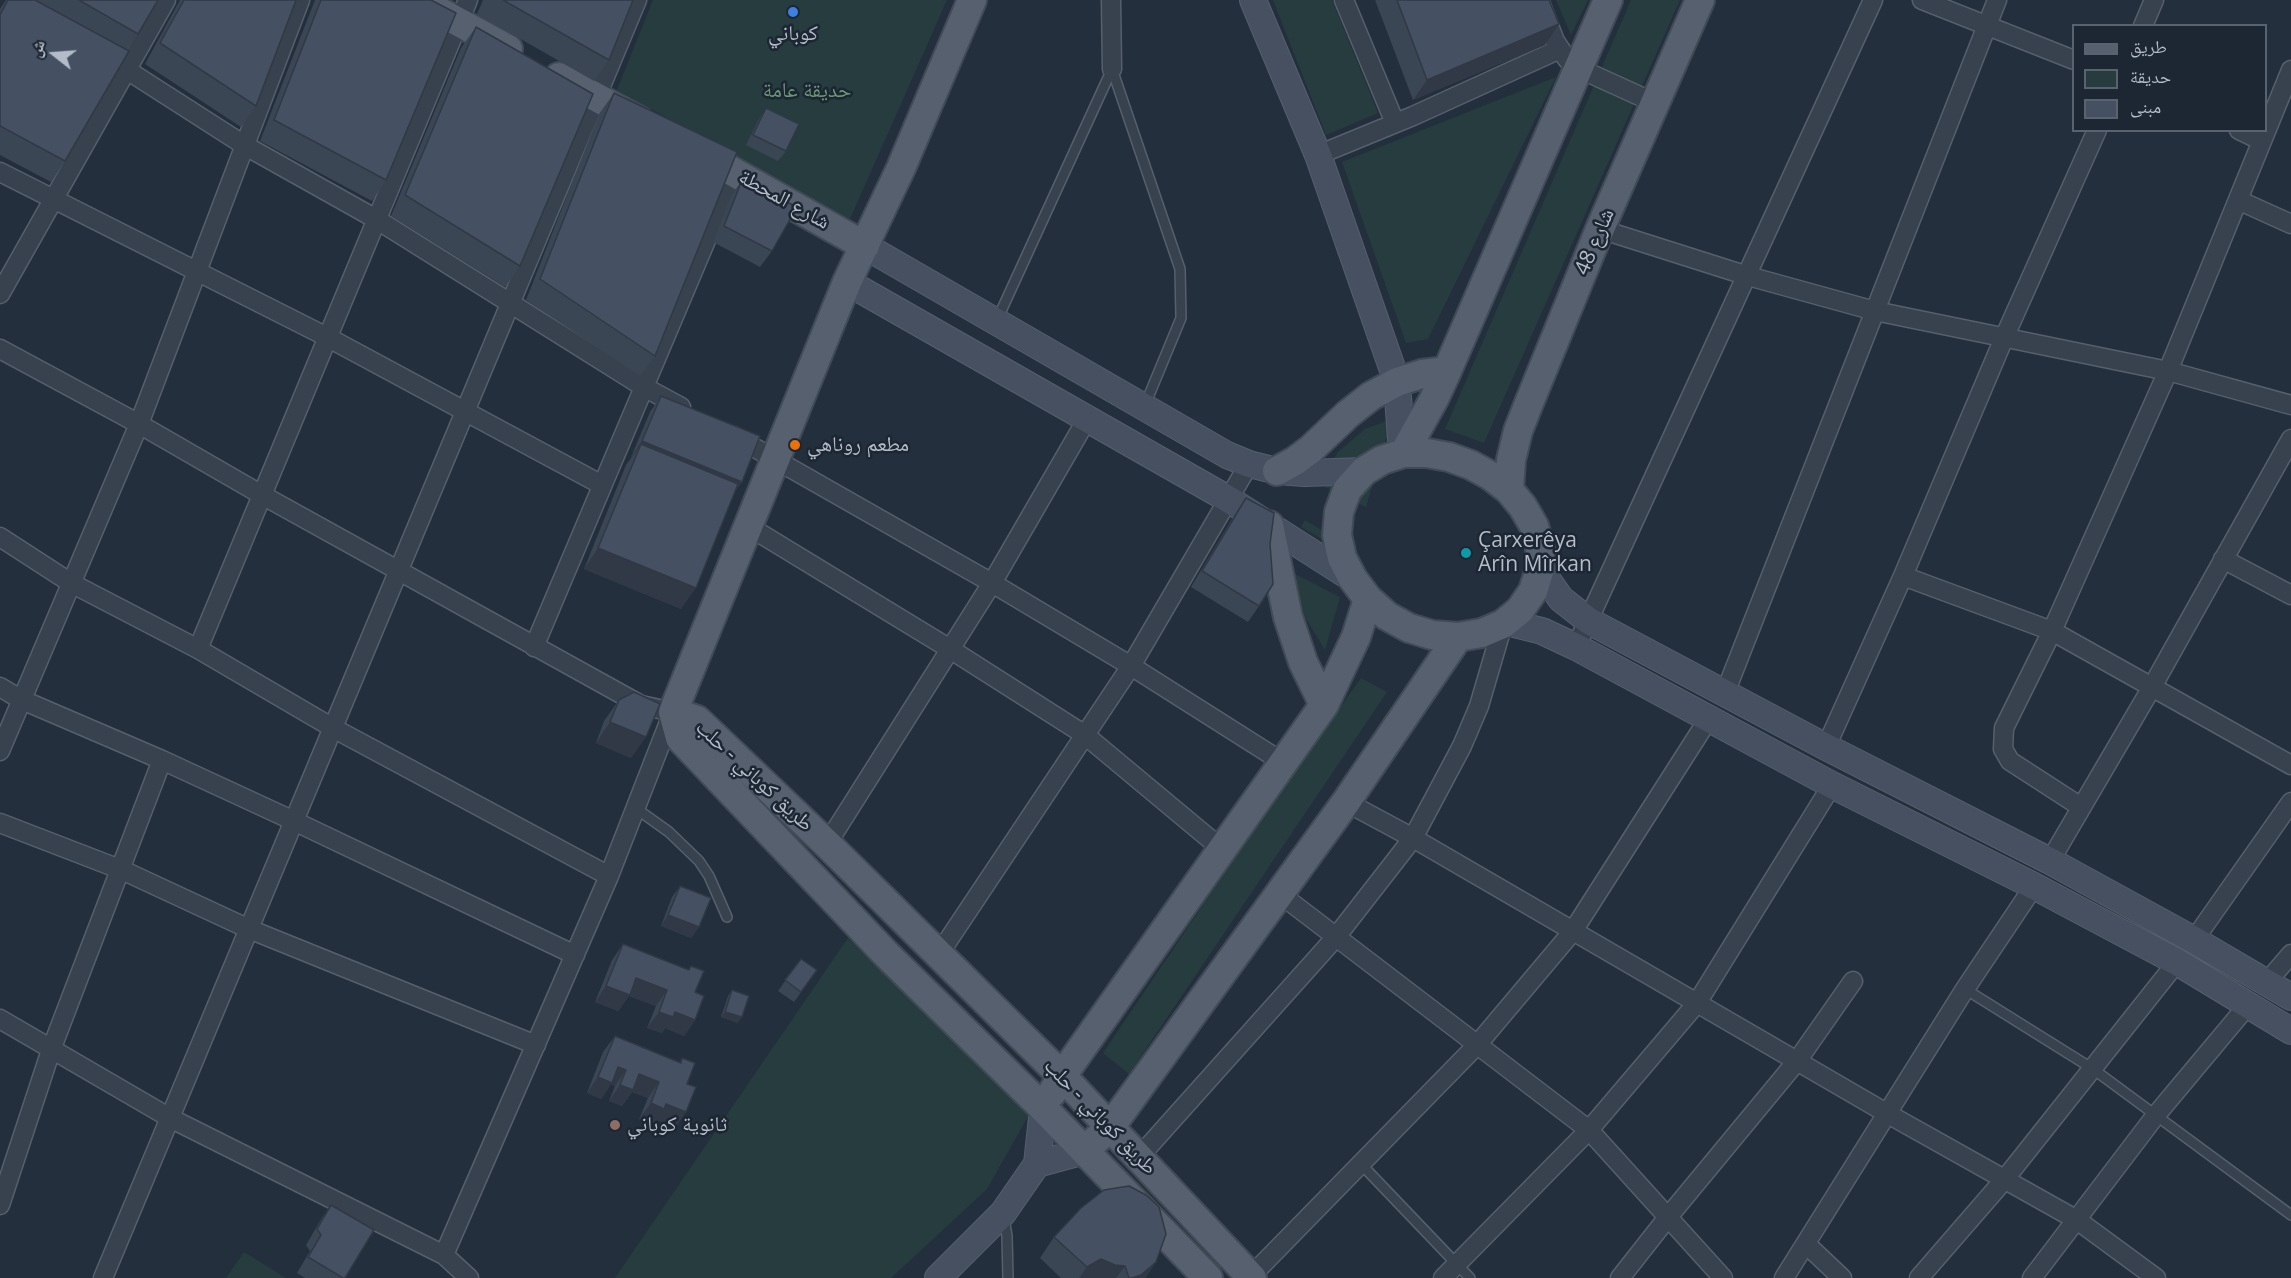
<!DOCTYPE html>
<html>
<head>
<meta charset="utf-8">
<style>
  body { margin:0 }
  #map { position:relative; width:2291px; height:1278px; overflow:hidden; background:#242f3e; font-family:"Open Sans","Noto Naskh Arabic",sans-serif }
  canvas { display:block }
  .legend { position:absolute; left:2072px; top:24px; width:195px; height:108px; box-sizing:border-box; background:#1d2633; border:2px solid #59626f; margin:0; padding:8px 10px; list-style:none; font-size:18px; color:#b4bcc9 }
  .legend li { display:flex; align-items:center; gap:12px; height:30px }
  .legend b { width:30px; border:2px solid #59626f }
  .north { position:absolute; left:24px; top:24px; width:60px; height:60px; -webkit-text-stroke:4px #1d2633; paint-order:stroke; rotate:287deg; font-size:16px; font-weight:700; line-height:24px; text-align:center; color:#b4bcc9 }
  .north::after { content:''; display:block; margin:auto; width:21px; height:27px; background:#b4bcc9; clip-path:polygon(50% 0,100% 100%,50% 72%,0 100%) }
</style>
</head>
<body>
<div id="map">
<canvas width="2291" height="1278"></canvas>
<ul class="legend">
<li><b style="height:8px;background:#56606e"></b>طريق</li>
<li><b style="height:16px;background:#263c3f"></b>حديقة</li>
<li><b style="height:16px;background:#455162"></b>مبنى</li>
</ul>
<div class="north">ش</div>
</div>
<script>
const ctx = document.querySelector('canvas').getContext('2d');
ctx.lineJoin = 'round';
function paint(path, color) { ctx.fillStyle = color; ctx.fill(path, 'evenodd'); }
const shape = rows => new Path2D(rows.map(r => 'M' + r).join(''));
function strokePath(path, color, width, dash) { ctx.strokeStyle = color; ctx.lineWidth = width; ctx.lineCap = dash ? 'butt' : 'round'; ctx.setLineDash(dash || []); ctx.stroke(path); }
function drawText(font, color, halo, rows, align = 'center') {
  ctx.font = font + ' "Open Sans","Noto Naskh Arabic",sans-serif'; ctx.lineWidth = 5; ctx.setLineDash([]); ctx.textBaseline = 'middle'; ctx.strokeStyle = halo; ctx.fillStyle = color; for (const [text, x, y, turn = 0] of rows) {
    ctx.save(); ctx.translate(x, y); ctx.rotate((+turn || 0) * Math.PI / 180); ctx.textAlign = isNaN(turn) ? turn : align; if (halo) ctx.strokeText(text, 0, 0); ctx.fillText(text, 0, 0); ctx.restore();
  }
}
paint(shape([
  [653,0,947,0,850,219,617,90],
  [1273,0,1332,0,1378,113,1326,135],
  [1556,0,1588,0,1571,35],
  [1631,0,1680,0,1484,443,1445,429],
  [1556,77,1428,339,1406,343,1342,162],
  [1392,419,1366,507,1319,484,1338,452,1365,429],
  [1305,520,1353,549,1350,555,1301,527],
  [1293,573,1340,597,1325,650,1305,617],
  [1361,678,1387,692,1129,1074,1103,1053,1238,853],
  [848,938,1030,1113,987,1189,891,1278,615,1278],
  [244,1252,286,1278,226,1278]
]), '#263c3f');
const lane = shape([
  [997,320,1112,69,1180,269,1181,318,1145,405],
  [634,807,669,832,699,861,709,876,727,917],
  [1965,989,2093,1069,2291,1215],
  [1361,1164,1470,1278],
  [1004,1218,1007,1236,1008,1278]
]);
const street = shape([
  [1111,0,1112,69],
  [1344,0,1395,123],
  [1539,0,1555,41,1567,59,1578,68,1655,103],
  [1922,0,2074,60],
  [2143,26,2154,0],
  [99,55,127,70,244,145,376,219,644,387,681,407],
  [2239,130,2262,141],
  [1318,155,1413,116,1560,49],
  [0,172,327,337,602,485],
  [2238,200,2291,224],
  [1600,229,1748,276,1875,311,2168,371,2291,405],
  [0,294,166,0],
  [0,349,139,424,262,495,641,705,673,712,609,876,444,1255],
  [734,436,992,583,1131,666,1284,763],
  [748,526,950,649,1085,735,1223,850],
  [0,537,71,583,198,649,333,728,609,876],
  [2223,559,2291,595],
  [1903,576,2052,631,2291,765],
  [534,647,735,172],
  [1576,647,1873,0],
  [198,649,468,0],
  [0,687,20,699,162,760,294,821,575,955],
  [1725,693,1997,0],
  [1826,747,1903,576,2004,338,2097,130],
  [0,751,139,424,300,0],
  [1346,802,1413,838,1888,1114,2077,1220,2156,1278],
  [2081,807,2010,761,2003,749,2004,728,2052,631,2168,371,2291,70],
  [0,823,122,870,249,929,536,1045],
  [827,844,992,583,1087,419],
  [2050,861,2152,687,2291,439],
  [1280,894,1589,1130,1723,1278],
  [2194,940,2291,802],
  [939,954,1131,666,1249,464],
  [2267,982,2291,954],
  [0,1019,170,1118,444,1255,469,1278],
  [1139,1157,1336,937,1413,838,1462,746,1479,706,1503,624],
  [0,1205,51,1050,162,760],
  [1806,1244,1842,1278],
  [1251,1276,1477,1045,1573,931,1709,718],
  [103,1278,637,0],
  [1443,1278,1589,1130,1697,1003,1832,785],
  [1620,1278,1668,1217,1797,1061,1853,981],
  [1784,1278,1965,989,2034,886],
  [1919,1278,2004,1180,2177,962],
  [2032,1278,2156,1115,2248,1005]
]);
const secondary = shape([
  [1253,0,1318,155,1397,382,1402,454],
  [865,246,1227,455,1249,464,1277,471,1305,473,1364,471],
  [847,282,1228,499,1353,579],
  [1540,569,1561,599,1589,621,1826,747,2050,861,2194,940,2291,997],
  [1506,622,1542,631,1576,647,1832,785,2034,886,2177,962,2291,1031],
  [1037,1164,1085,1151],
  [938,1278,1003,1213,1037,1164,1043,1108]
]);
const primary = shape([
  [418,0,508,49],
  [559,77,640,121],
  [696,151,865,246],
  [1404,453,1427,453,1449,457,1471,465,1491,476,1509,490,1523,507,1534,526,1540,547,1540,569,1533,591,1520,610,1503,624,1482,633,1458,637,1432,635,1409,628,1387,616,1368,599,1353,579,1342,558,1337,535,1339,512,1347,490,1364,471,1382,460,1404,453],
  [1404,453,1434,399,1447,371,1608,0],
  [1277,471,1295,461,1311,449,1348,414,1371,396,1397,382,1422,374,1447,371],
  [1509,490,1511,460,1518,431,1529,403,1600,229,1700,0],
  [1269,525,1288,617,1303,662,1324,705],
  [673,712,697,720,827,844,1062,1076,1252,1278],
  [673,712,680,738,887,955,1043,1108,1208,1278],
  [673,712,847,282,901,168,972,0],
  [1052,1093,1062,1076,1324,705,1356,637,1368,599],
  [1097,1139,1111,1126,1346,802,1458,637]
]);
strokePath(lane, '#565f6c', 12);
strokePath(street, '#565f6c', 21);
strokePath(secondary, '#565f6c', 28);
strokePath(primary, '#414a57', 32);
strokePath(lane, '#38414e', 9);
strokePath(street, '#38414e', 18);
strokePath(secondary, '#465061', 26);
strokePath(primary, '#56606e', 28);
paint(shape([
  [6,0,158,0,138,34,127,50,65,161,51,182,0,155,0,9],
  [180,0,296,0,256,106,241,127,145,64],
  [315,0,431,0,386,180,372,201,260,141],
  [483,0,633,0,609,60,594,81,477,14],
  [1375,0,1549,0,1545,45,1413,100],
  [476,27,520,266,505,287,391,216,461,48],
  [614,93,655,356,640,376,526,300,599,114],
  [766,108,786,151,778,161,746,145,759,119],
  [742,180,772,251,760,267,713,242,731,196],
  [661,396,742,482,736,490,681,609,584,569,626,465,632,457,631,457,650,412],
  [1246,498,1259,606,1248,622,1191,587,1235,514],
  [619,700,631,758,596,743,604,721],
  [680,886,699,927,691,938,661,926,672,897],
  [623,944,688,970,691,966,695,992,695,1020,684,1036,665,1028,662,1033,647,1028,656,1006,629,996,618,1011,595,1002,612,960],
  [801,959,817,970,794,1002,778,991],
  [732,990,738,1023,721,1017,728,996],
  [615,1036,680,1062,682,1058,687,1084,686,1112,675,1128,657,1120,653,1125,639,1119,648,1098,632,1092,622,1106,609,1101,615,1086,611,1084,601,1099,587,1093,603,1052],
  [331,1205,345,1278,305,1278,297,1273,310,1251,306,1245,320,1221],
  [1054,1237,1156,1262,1145,1278,1061,1278,1040,1258]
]), '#3b4654');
paint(shape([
  [1559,24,1545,45,1413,100,1427,80],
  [642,441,742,482,730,498,641,444,632,457,631,457],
  [598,548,696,588,681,609,584,569],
  [610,722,646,737,631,758,596,743],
  [668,915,699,927,691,938,661,926],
  [636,978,667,990,656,1006,629,996,618,1011,595,1002,606,986],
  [659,1012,675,1012,695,1020,684,1036,665,1028,662,1033,647,1028],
  [725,1012,742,1017,738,1023,721,1017],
  [618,1067,626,1070,615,1086,611,1084,601,1099,587,1093,598,1077],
  [639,1074,659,1082,648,1098,632,1092,622,1106,609,1101,620,1085],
  [651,1103,666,1104,686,1112,675,1128,657,1120,653,1125,639,1119],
  [1101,1259,1125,1266,1116,1278,1079,1278,1087,1267],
  [1156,1262,1145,1278,1132,1278]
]), '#303945');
const building = shape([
  [8,0,35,0,129,51,65,161,0,126,0,15,8,0],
  [79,0,158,0,138,34,79,0],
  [184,0,296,0,256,106,160,43,184,0],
  [321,0,431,0,456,13,386,180,274,120,321,0],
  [503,0,633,0,609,60,503,0],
  [1397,0,1549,0,1559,24,1427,80,1397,0],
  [476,27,593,94,520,266,405,195,476,27],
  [614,93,737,152,655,356,540,279,614,93],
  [766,108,799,124,786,151,753,135,766,108],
  [742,180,797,207,772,251,724,226,742,180],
  [661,396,760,436,742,482,642,441,661,396],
  [641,444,738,484,696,588,598,548,641,444],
  [1246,498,1274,513,1270,544,1273,584,1259,606,1202,571,1246,498],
  [634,692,660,704,646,737,610,722,619,700,634,692],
  [680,886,711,898,699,927,668,915,680,886],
  [623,944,689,970,691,966,704,971,695,992,704,996,695,1020,675,1012,673,1017,659,1012,667,990,636,978,630,995,606,986,623,944],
  [801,959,817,970,801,992,785,980,801,959],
  [732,990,749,996,742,1017,725,1012,732,990],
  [615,1036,681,1063,682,1058,695,1063,687,1084,696,1087,686,1112,666,1104,664,1109,651,1103,659,1082,639,1074,633,1090,620,1085,626,1070,618,1067,612,1083,598,1077,615,1036],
  [1129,1186,1146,1195,1159,1207,1166,1234,1156,1262,1141,1275,1132,1278,1129,1278,1125,1266,1115,1265,1101,1259,1087,1267,1054,1237,1081,1208,1104,1190,1129,1186],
  [331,1205,374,1230,345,1278,343,1278,308,1257,321,1235,317,1229,331,1205]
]);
paint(building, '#455162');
strokePath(building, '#303945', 1.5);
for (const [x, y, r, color] of [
  [793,12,6,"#3f7fe0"],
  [795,445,6,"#e8710a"],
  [1466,553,6,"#0f9aa8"],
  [615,1125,6,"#8d6e63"]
]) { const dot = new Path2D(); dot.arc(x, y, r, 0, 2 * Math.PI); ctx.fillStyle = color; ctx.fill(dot); strokePath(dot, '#1d2633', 2); }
drawText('21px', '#b4bcc9', '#1d2633', [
  ["كوباني",793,34,"center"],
  ["مطعم روناهي",807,445],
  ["Çarxerêya",1478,541],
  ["Arîn Mîrkan",1478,565],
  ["ثانوية كوباني",627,1125]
], 'left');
drawText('21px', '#6b9a76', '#1d2633', [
  ["حديقة عامة",807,91]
]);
drawText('21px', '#b4bcc9', '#1d2633', [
  ["شارع المحطة",784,200,29],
  ["48 شارع",1595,242,-67],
  ["طريق كوباني - حلب",754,776,43],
  ["طريق كوباني - حلب",1100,1117,46]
]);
</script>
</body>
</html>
